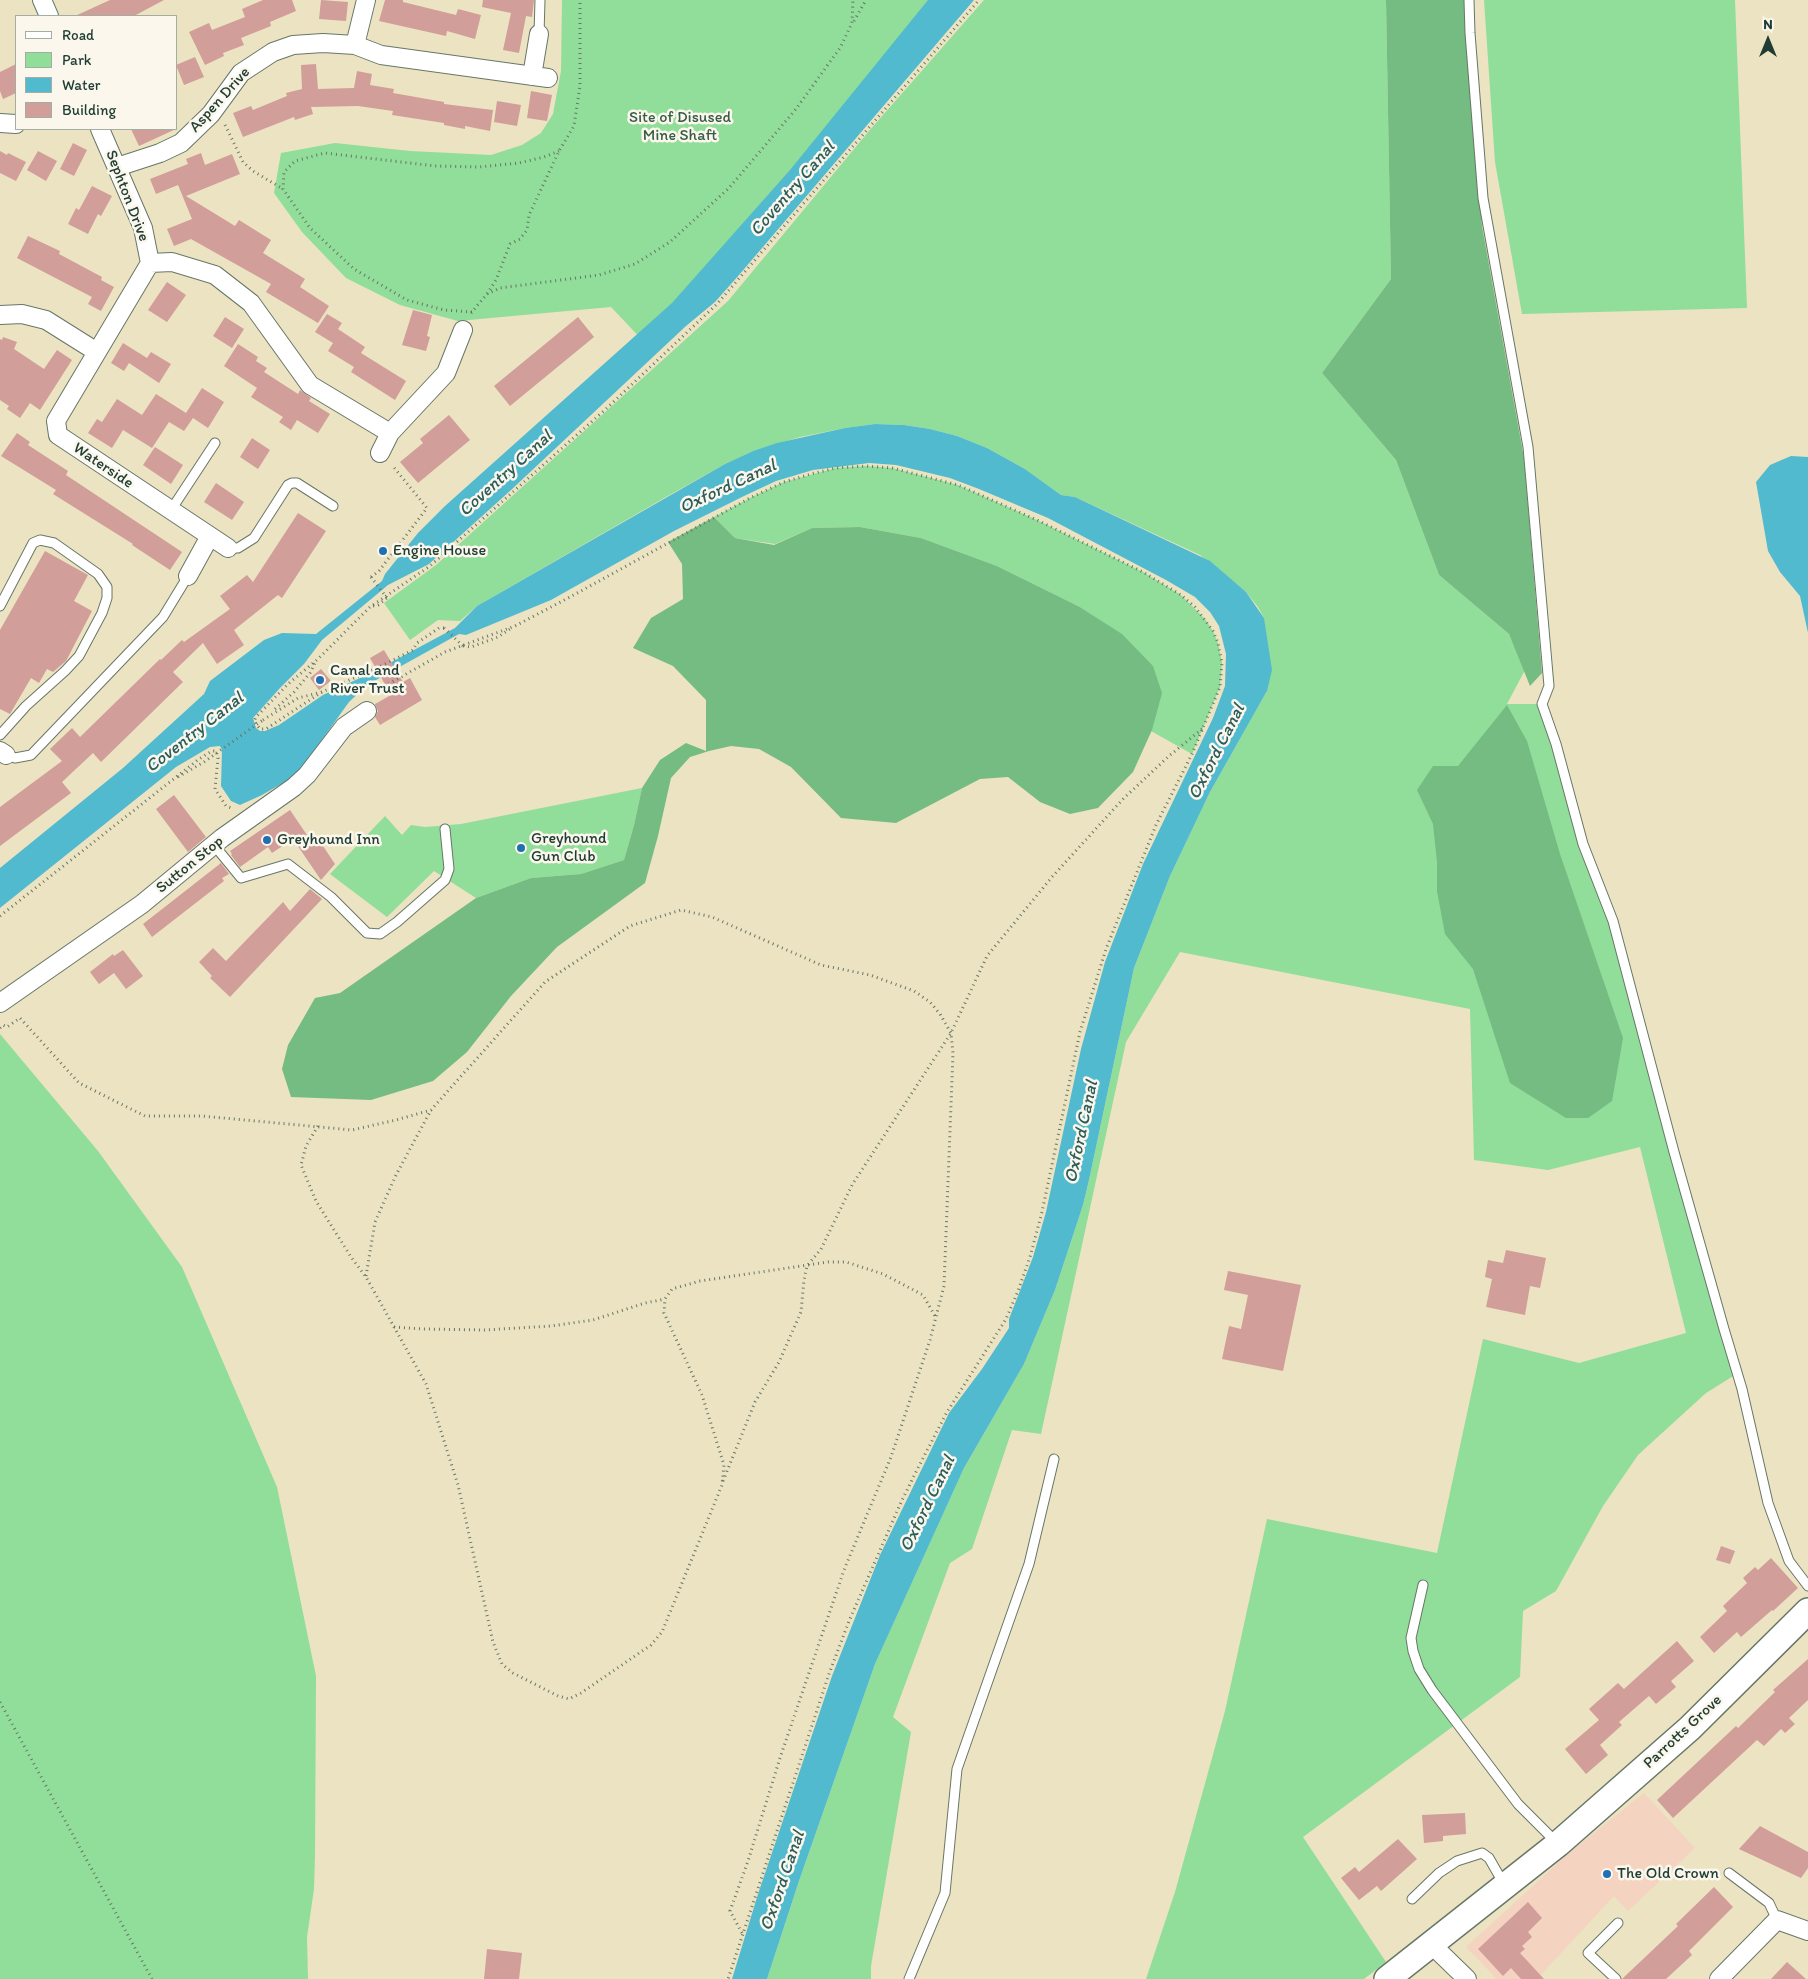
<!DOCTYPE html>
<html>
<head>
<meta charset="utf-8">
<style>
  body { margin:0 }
  #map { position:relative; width:1808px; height:1979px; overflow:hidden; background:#ece3c2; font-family:Itim,sans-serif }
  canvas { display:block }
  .legend { position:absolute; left:15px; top:15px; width:162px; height:115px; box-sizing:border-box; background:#fbf7ec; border:1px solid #a3ada2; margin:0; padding:6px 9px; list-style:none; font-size:15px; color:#1f3d34 }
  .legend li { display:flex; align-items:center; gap:10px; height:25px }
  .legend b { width:25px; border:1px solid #a3ada2 }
  .north { position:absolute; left:1743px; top:15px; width:50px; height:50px; -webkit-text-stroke:4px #fbf7ec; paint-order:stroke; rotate:0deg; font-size:14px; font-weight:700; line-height:20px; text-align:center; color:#1f3d34 }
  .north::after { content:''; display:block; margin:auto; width:18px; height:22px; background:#1f3d34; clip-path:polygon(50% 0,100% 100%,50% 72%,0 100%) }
</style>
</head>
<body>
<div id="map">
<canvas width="1808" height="1979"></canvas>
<ul class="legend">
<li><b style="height:6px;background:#fff"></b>Road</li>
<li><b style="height:14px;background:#91dd9a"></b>Park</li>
<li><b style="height:14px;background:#51bacf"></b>Water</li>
<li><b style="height:14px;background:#d19e99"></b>Building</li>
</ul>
<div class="north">N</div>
</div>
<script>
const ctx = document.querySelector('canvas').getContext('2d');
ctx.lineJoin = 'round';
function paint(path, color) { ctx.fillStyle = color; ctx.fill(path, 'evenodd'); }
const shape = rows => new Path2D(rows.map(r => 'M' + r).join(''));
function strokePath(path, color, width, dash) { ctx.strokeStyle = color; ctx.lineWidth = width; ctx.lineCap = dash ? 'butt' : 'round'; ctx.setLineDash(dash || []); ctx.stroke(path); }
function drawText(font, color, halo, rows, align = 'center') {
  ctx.font = font + ' Itim,sans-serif'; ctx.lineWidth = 5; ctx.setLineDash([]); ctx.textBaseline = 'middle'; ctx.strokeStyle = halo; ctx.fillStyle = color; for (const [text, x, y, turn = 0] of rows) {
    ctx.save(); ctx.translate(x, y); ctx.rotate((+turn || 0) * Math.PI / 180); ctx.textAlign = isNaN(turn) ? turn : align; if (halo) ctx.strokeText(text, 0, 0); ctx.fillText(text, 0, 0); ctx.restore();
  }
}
paint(shape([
  [1644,1793,1695,1848,1628,1911,1614,1896,1537,1979,1497,1979,1466,1947,1570,1852]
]), '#f4d3c0');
paint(shape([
  [562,0,956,0,647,345,611,307,458,321,400,305,346,278,302,232,274,193,281,153,335,143,410,151,491,155,522,145,541,133,553,114,561,71],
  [984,0,1386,0,1391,279,1322,373,1396,460,1439,575,1509,634,1525,670,1507,704,1542,704,1583,844,1613,921,1738,1373,1706,1393,1638,1455,1603,1506,1556,1591,1523,1611,1520,1677,1303,1837,1386,1962,1364,1979,1146,1979,1175,1892,1225,1711,1267,1519,1437,1553,1483,1339,1579,1363,1686,1333,1640,1147,1548,1170,1474,1160,1470,1009,1180,952,1126,1042,1041,1434,1012,1430,972,1549,950,1563,893,1717,911,1732,871,1966,871,1979,767,1979,799,1881,875,1664,964,1468,1024,1364,1055,1290,1083,1205,1089,1180,1134,968,1170,876,1210,792,1267,691,1264,618,1258,607,1246,592,1200,555,1075,497,1061,495,1025,469,987,448,957,436,930,429,904,425,875,424,845,428,800,437,753,451,725,464,666,497,477,606,460,621,438,620,410,640,384,603,436,565,728,301,869,131],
  [1484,0,1735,0,1747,308,1522,314,1495,162],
  [866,466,892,468,958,485,1037,520,1143,572,1181,595,1205,619,1213,631,1218,643,1222,663,1220,687,1192,754,1151,731,1078,606,997,566,921,538,860,527,812,528,775,544,735,538,714,517,750,498,784,482,836,468],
  [642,788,634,825,624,860,581,874,531,878,476,898,434,871,387,917,330,874,385,816,402,835,411,825,425,827,461,824],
  [0,1034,98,1151,182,1267,277,1487,316,1676,315,1856,314,1889,307,1937,308,1979,0,1979]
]), '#91dd9a');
paint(shape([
  [1386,0,1466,0,1469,75,1482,226,1524,458,1542,673,1530,686,1509,634,1439,575,1396,460,1322,373,1391,279],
  [714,517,735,538,774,545,812,528,860,527,921,538,997,566,1078,606,1122,634,1153,666,1162,693,1152,730,1133,772,1098,808,1070,814,1040,802,1008,777,980,779,896,823,841,818,791,767,759,749,731,746,709,751,690,757,671,778,658,836,645,883,557,947,511,996,467,1052,433,1081,371,1100,291,1097,282,1069,288,1045,315,998,340,993,476,898,531,878,581,874,624,860,634,825,642,788,660,760,686,743,706,751,706,700,673,666,633,648,651,618,683,599,682,564,668,542],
  [1507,705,1527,741,1560,854,1623,1038,1612,1101,1588,1118,1566,1118,1510,1083,1473,969,1445,934,1437,891,1437,862,1433,824,1417,790,1433,766,1458,766]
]), '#74bc82');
paint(shape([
  [928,0,974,0,739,275,715,302,686,326,511,490,429,564,388,585,322,640,304,664,280,688,253,718,256,728,260,731,265,731,279,725,323,695,373,672,455,628,477,606,725,464,753,451,777,443,845,428,875,424,904,425,930,429,957,436,987,448,1025,469,1061,495,1075,497,1210,561,1246,592,1264,618,1272,670,1267,691,1210,792,1170,876,1134,968,1089,1180,1083,1205,1055,1290,1024,1364,964,1468,875,1664,799,1881,767,1979,732,1979,758,1894,832,1676,880,1555,949,1413,982,1369,1009,1328,1009,1319,1033,1257,1046,1212,1081,1049,1105,962,1143,864,1213,718,1225,686,1226,654,1219,626,1210,612,1195,597,1166,580,1048,518,979,489,950,478,896,465,869,463,813,470,776,481,744,496,674,531,551,600,466,635,459,634,367,685,349,702,301,769,288,780,262,795,240,805,231,801,221,786,222,750,220,746,210,747,176,767,0,908,0,868,123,768,204,694,210,681,264,640,282,633,316,634,382,581,385,574,418,533,445,506,672,303,790,170],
  [1791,456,1808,457,1808,633,1800,596,1780,572,1768,551,1756,482,1770,465]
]), '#51bacf');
paint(shape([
  [110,0,164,0,134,16,75,16],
  [263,0,292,0,296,11,270,22,271,26,241,38,244,45,223,53,224,56,205,65,189,32,209,23,212,30,245,17,242,9],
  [321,0,348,2,346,21,319,19],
  [385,0,403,0,403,2,456,15,458,9,481,15,475,39,447,31,446,36,379,21],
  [483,0,534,0,532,17,526,16,519,53,503,50,511,13,482,7],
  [195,57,204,77,184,85,176,65],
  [16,64,16,93,3,99,0,91,0,72],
  [316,64,318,89,354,88,357,71,372,74,370,85,394,89,393,93,444,102,444,104,493,110,490,131,465,126,465,129,444,125,444,123,392,115,393,111,358,106,311,107,313,114,295,120,294,117,243,137,233,113,251,106,253,110,287,96,286,93,302,89,301,65],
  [531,91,552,95,547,121,527,118],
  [497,101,521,105,517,126,494,122],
  [131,129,176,129,139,146],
  [73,143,87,150,74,176,60,169],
  [0,151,7,155,8,153,26,162,16,181,0,173],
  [38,151,57,161,46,181,27,170],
  [201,153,205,165,232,154,240,174,186,196,235,226,239,220,271,240,263,253,305,279,300,287,329,306,318,323,266,292,271,284,191,239,174,246,167,229,192,219,178,185,156,194,150,179,188,164,186,159],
  [92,186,112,196,101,216,98,214,88,234,68,224,76,208,79,210],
  [28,236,60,251,59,254,102,277,101,280,114,287,101,311,88,304,92,297,17,258],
  [167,282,186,295,167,322,148,310],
  [413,310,432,315,427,336,430,337,426,351,402,345],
  [327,314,342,323,338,329,365,347,361,353,406,381,395,400,351,372,354,367,328,351,333,343,315,332],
  [225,317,244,329,232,348,213,336],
  [578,317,594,337,510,406,494,386],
  [3,337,17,342,14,349,44,369,57,350,72,360,40,410,30,403,20,418,7,409,9,406,0,400,0,339,2,340],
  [123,343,147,358,151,352,171,364,159,383,129,363,124,371,111,363],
  [238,344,258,357,256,361,267,368,264,372,298,394,300,390,311,398,309,401,330,414,318,433,297,420,291,430,279,422,283,417,251,397,257,388,224,366],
  [202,388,224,402,208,428,193,418,184,431,169,422,152,448,123,430,112,448,88,433,97,419,102,422,117,399,142,415,156,394,186,413],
  [449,415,470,440,418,483,400,462,423,443,420,439],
  [17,433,30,442,28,445,68,471,66,475,182,552,170,570,132,545,133,544,53,494,56,490,1,456],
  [252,438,270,450,258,469,240,457],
  [155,447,183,465,171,484,143,465],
  [216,483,244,502,232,520,204,502],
  [298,513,326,531,282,598,278,595,234,630,244,645,217,664,203,643,173,672,183,682,101,762,93,753,62,782,71,793,0,846,0,807,62,761,50,749,72,728,80,737,160,659,161,660,182,640,184,642,230,609,220,596,247,575,253,582],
  [45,551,88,575,74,601,92,611,66,661,53,672,47,669,39,683,31,678,10,714,0,709,0,630],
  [384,650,403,682,410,678,422,700,380,725,375,717,378,711,375,704,391,695,370,658],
  [321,669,331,681,319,690,310,678],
  [174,795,206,837,188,852,156,809],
  [290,810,309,838,315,834,335,864,321,880,293,839,272,853,268,847,240,867,231,855,232,854,230,851],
  [221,863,229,874,222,878,224,881,152,937,143,924],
  [310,889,322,899,230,997,210,978,212,976,199,962,213,948,226,961,283,902,290,911],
  [123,950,143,976,126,989,114,973,99,984,90,972,113,954,114,956],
  [1506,1250,1546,1258,1540,1288,1530,1286,1525,1315,1486,1307,1492,1279,1485,1277,1488,1260,1503,1263],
  [1228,1271,1301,1285,1283,1371,1222,1359,1229,1326,1241,1329,1248,1295,1224,1290],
  [1721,1546,1735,1551,1730,1564,1716,1560],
  [1771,1558,1798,1588,1773,1611,1772,1610,1741,1637,1737,1632,1714,1653,1700,1637,1727,1611,1723,1606,1747,1583,1743,1578,1755,1567,1758,1570],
  [1677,1641,1694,1661,1671,1681,1676,1687,1656,1704,1649,1696,1619,1722,1622,1725,1600,1745,1608,1755,1586,1774,1565,1749,1599,1720,1589,1709,1618,1683,1624,1689],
  [1808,1659,1808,1700,1789,1718,1795,1724,1785,1733,1781,1729,1764,1746,1757,1740,1673,1818,1657,1800,1736,1726,1738,1728,1775,1692,1773,1690],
  [1465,1813,1466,1834,1443,1836,1443,1841,1424,1843,1422,1815],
  [1760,1826,1808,1852,1808,1868,1801,1878,1739,1849],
  [1398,1839,1417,1859,1381,1891,1377,1886,1359,1900,1341,1878,1355,1867,1359,1872],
  [1714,1887,1733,1907,1689,1951,1692,1955,1666,1979,1622,1979,1678,1926,1676,1924],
  [1528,1902,1542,1918,1528,1932,1532,1937,1522,1946,1525,1949,1520,1953,1544,1979,1521,1979,1511,1968,1503,1976,1478,1949],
  [487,1949,522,1953,519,1979,484,1979],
  [1787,1962,1806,1979,1771,1979]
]), '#d19e99');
const lane = shape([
  [1469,0,1470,33,1483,198,1528,447,1549,686,1542,704,1556,744,1583,844,1613,921,1674,1152,1724,1329,1742,1389,1768,1503,1789,1561,1808,1586],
  [539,34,540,0],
  [171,510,215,443],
  [228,548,238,548,254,538,288,485,292,483,297,483,333,506],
  [0,606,33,543,40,540,54,543,98,574,107,587,107,598,102,613,79,656,65,671,26,706,0,735],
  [6,755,15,758,31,755,163,617,188,576],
  [214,845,241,878,288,864,331,897,367,933,380,934,397,922,445,880,449,869,445,829],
  [1423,1585,1411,1638,1413,1651,1419,1669,1432,1690,1518,1804,1556,1842],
  [1729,1873,1769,1903,1777,1920],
  [1412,1899,1439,1873,1457,1861,1482,1853,1489,1858,1505,1886],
  [909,1979,945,1893,957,1769,1029,1564,1054,1459],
  [1616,1979,1588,1953,1618,1923]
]);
const street = shape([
  [42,0,49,16],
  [355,45,366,0],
  [532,76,539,34],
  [0,123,16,124],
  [100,129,143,228,150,263,56,421,58,435,228,548],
  [117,167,160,153,181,143,211,114,241,73,273,52,293,45,323,43,355,45,381,55,548,78],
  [150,263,172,262,215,275,251,303,310,385,390,433,380,453],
  [0,315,22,314,46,320,97,352],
  [390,433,446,373,463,330],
  [188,576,210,536],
  [0,751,6,755],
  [0,1003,142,904,222,838,294,787,307,775,344,727,367,711],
  [1431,1944,1467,1979],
  [1719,1979,1777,1920,1808,1931]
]);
const secondary = shape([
  [1387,1979,1558,1844,1690,1728,1808,1611]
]);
strokePath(lane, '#677766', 11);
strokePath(street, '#677766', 20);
strokePath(secondary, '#677766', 28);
strokePath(shape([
  [854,21,866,0],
  [225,125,243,162,253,171,283,189],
  [487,294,500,288,599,275,635,264,670,242,729,188,796,109,840,48,852,23,853,0],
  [472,312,444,310,407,300,354,269,310,228,283,189,284,172,295,161,325,153,435,166,479,167,519,163,544,157,559,151],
  [471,313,487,294,496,280,510,244,520,239,527,230,529,215,559,151,574,126,580,86,580,0],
  [371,577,379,571,427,508,392,465],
  [373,606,378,605,387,598],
  [463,646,471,647,498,637,510,629],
  [322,692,266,729,260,729,254,721,256,717,288,684,318,659,370,607,430,566,607,408,717,304,979,0],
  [371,694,445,652,515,626,570,597,750,498,784,482,811,474,836,468,866,466,892,468,958,485,1037,520,1143,572,1181,595,1195,607,1213,631,1218,643,1222,663,1220,687,1192,754,1156,825,1106,949,1080,1032,1042,1212,1030,1257,1018,1291,1006,1319,947,1412,920,1464,902,1500,849,1621,829,1674,728,1979],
  [275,709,294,692,310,673,316,661],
  [263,720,298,698,322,692,375,669,413,650,417,643,439,628,444,628],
  [178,777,204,762],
  [0,916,199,759,212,751,216,751,218,758,215,789,226,806,234,809],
  [0,1028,3,1025,7,1027,20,1018,79,1083,145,1116,202,1116,352,1130,396,1120,431,1110,545,982,630,926,681,910,712,917,821,965,870,975,914,991,930,1002,940,1014,951,1033,953,1053,944,1286,930,1340,891,1457,844,1570,780,1758,748,1861,730,1911,742,1933],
  [318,1126,306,1146,301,1165,316,1201,351,1257,366,1277,426,1384,458,1485,493,1642,502,1664,513,1673,558,1696,569,1699,581,1693,651,1645,662,1632,722,1485,724,1465,702,1395,664,1313,665,1299,672,1289,700,1281,828,1262,846,1262,883,1274,923,1295,935,1316],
  [366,1276,375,1222,396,1175,431,1110],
  [394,1327,423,1329,485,1330,551,1326,593,1320,645,1303,665,1299],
  [723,1481,755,1402,779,1362,801,1312,804,1280,807,1266,821,1249,852,1185,951,1033,987,956,1052,877,1123,799,1169,756,1202,729],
  [0,1702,152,1979]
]), '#677766', 3, [1, 4]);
strokePath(lane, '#fff', 9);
strokePath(street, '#fff', 18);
strokePath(secondary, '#fff', 25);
strokePath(shape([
  [371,577,387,598],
  [444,628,463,646],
  [204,762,263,720]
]), '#677766', 3, [1, 4]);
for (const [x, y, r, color] of [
  [383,551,5,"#1f6fb2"],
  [320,680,5,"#1f6fb2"],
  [267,840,5,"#1f6fb2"],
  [521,848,5,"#1f6fb2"],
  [1607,1874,5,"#1f6fb2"]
]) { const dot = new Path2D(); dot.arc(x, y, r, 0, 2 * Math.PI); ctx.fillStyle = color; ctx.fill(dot); strokePath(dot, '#fbf7ec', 2); }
drawText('16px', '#1f3d34', '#fbf7ec', [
  ["Aspen Drive",220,100,-48],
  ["Sephton Drive",127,196,69],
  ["Waterside",103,466,34],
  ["Sutton Stop",190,865,-39],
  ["Parrotts Grove",1683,1732,-43]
]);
drawText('16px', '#365d48', '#fbf7ec', [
  ["Site of Disused",680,118],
  ["Mine Shaft",680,136]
]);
drawText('16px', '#1f3d34', '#fbf7ec', [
  ["Engine House",393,551],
  ["Canal and",330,671],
  ["River Trust",330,689],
  ["Greyhound",531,839],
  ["Gun Club",531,857],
  ["Greyhound Inn",277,840],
  ["The Old Crown",1617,1874]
], 'left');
drawText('italic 18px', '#2c5c5b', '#fbf7ec', [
  ["Coventry Canal",793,189,-49],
  ["Coventry Canal",506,474,-42],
  ["Oxford Canal",728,487,-25],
  ["Coventry Canal",195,733,-38],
  ["Oxford Canal",1217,752,-63],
  ["Oxford Canal",1082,1132,-78],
  ["Oxford Canal",928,1504,-64],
  ["Oxford Canal",783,1881,-71]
]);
</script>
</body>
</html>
